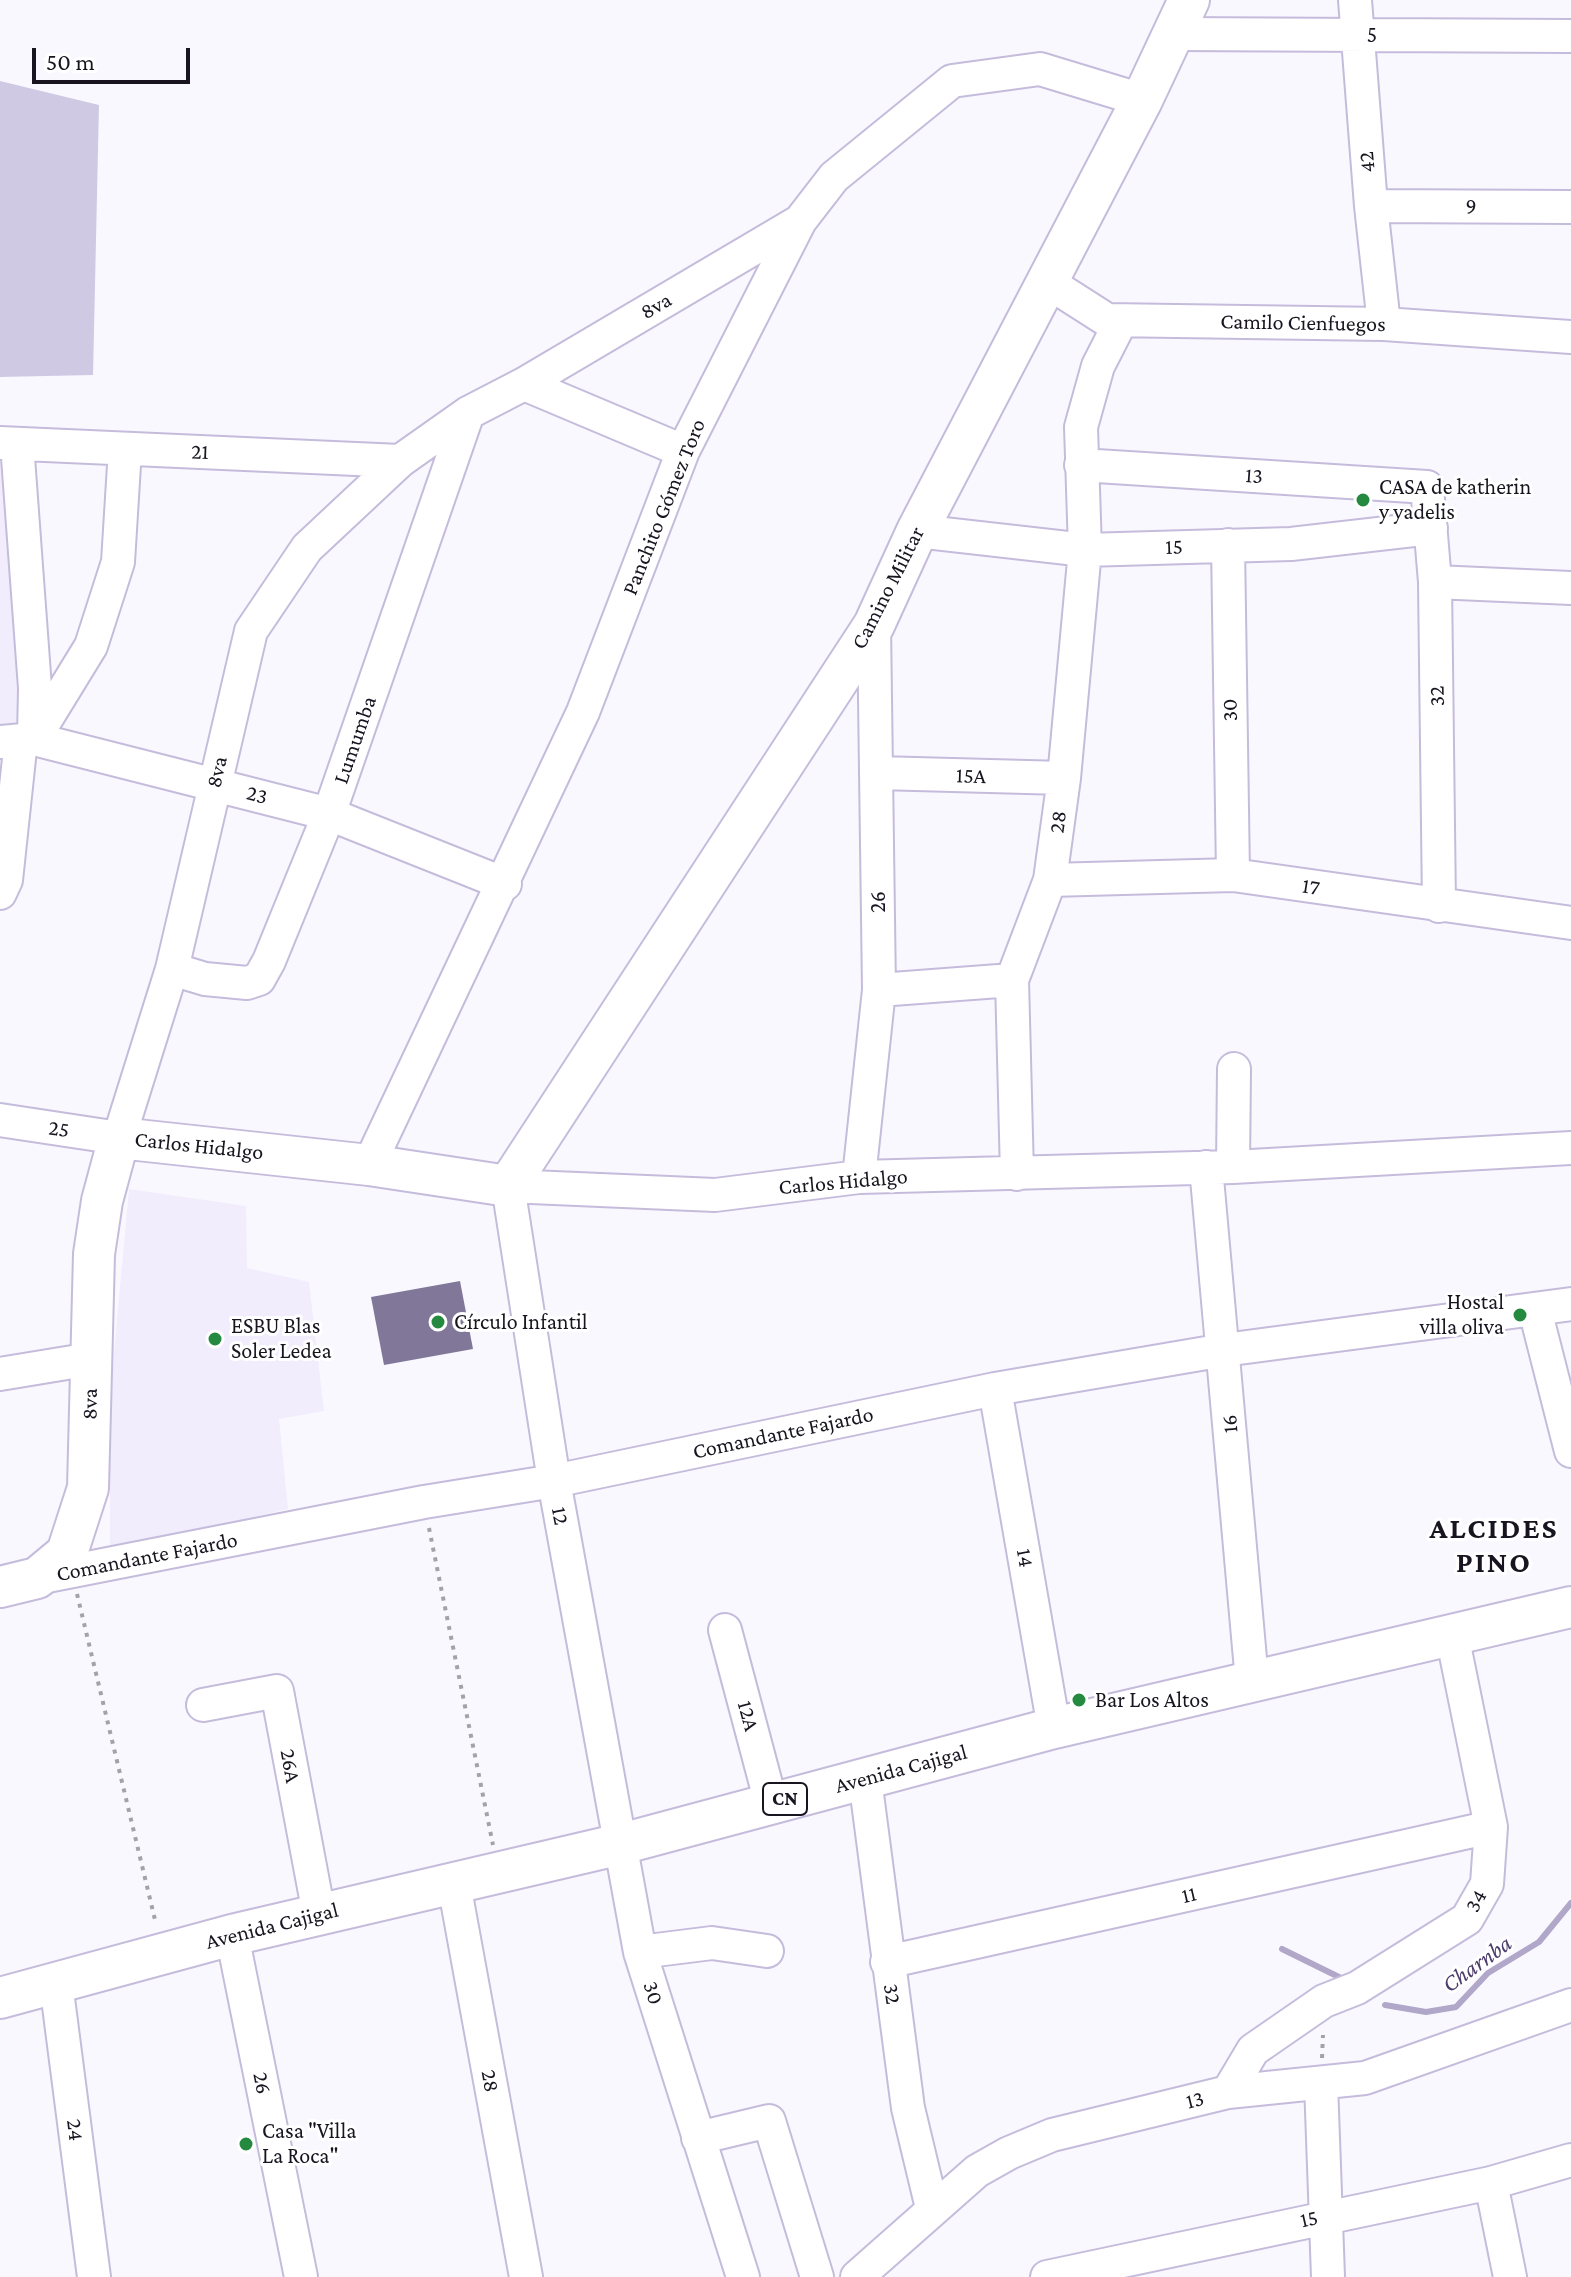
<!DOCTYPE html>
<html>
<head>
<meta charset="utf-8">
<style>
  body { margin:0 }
  #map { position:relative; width:1571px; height:2277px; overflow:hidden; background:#faf8ff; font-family:"Crimson Pro",serif }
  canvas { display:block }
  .scale { position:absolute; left:32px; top:48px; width:158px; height:36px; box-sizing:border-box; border:4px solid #181520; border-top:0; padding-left:10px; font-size:24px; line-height:28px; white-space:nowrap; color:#181520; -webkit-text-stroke:6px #fff; paint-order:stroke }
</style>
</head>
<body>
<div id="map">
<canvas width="1571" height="2277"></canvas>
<div class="scale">50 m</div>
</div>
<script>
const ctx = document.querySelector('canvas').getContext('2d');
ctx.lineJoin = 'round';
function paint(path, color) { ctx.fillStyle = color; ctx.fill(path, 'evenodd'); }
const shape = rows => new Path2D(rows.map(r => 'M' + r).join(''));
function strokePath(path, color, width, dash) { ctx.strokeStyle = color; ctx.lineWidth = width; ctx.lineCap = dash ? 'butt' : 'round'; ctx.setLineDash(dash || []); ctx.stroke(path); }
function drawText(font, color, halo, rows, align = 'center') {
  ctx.font = font + ' "Crimson Pro",serif'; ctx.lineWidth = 6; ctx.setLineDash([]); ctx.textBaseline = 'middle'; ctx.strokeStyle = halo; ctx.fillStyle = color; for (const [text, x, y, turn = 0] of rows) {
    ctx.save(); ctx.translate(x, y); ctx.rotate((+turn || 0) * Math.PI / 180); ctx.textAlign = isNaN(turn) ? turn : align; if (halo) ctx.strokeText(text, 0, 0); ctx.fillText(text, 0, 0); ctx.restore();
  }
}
paint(shape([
  [0,447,5,447,27,750,0,752],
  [129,1189,246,1206,247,1268,309,1282,324,1411,279,1419,288,1509,110,1551,110,1396]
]), '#f1edfd');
paint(shape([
  [0,81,99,105,93,375,0,377]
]), '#d0c9e4');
strokePath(shape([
  [1282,1949,1347,1981],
  [1385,2005,1426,2012,1456,2007,1488,1973,1539,1942,1571,1903]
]), '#b0a7c9', 6);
paint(shape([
  [460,1281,473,1349,384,1365,371,1297]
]), '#817899');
const minor = shape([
  [1355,0,1371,206,1384,324],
  [1173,34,1571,36],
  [1371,206,1571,207],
  [1046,281,1107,320,1384,324,1571,337],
  [524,384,683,451],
  [0,443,400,461],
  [17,444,35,688,34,736],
  [1081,465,1427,487,1435,582,1439,906],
  [917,531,1085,550,1291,544,1431,528],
  [1228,545,1233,875],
  [1435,582,1571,588],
  [34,739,91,646,118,562,125,449],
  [0,742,34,739,329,814,505,884],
  [878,773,1064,778],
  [1050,880,1233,875,1571,923],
  [0,893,6,880,21,740],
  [172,969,205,979,247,983,259,979,269,961,329,814,468,413],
  [879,990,1012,980],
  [0,1120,119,1138,172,969,251,631,307,548,400,461,468,413,524,384,800,221],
  [369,1165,583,712,683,451,800,221,834,177,952,81,1040,69,1142,100],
  [1206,1167,1252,1681],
  [1233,1167,1234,1069],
  [1017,1174,1012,980,1050,880,1064,778,1085,550,1081,427,1098,366,1121,321],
  [859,1177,879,990,874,625],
  [1535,1310,1571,1451],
  [0,1374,91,1359],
  [995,1389,1054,1728],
  [37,1578,424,1502,554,1481,995,1389,1224,1350,1571,1304],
  [725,1630,771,1803],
  [203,1705,277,1691,319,1914],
  [865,1779,908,2108,932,2208],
  [454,1884,526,2277],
  [232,1935,301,2277],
  [640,1952,712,1943,767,1951],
  [887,1962,1491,1827],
  [56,1983,94,2277],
  [1321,2083,1328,2277],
  [1228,2092,1253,2050,1324,2001,1357,1988,1467,1919,1487,1884,1491,1827,1452,1635],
  [698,2138,769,2121,817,2277],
  [1491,2183,1510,2277],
  [743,2277,640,1952,554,1481,508,1186,715,1195,859,1177,1233,1167,1571,1148],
  [857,2277,977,2171,1009,2153,1052,2135,1228,2092,1365,2078,1571,2005],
  [1047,2277,1491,2183,1571,2160]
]);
const major = shape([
  [0,1587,37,1578,67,1553,88,1488,94,1254,102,1201,119,1138,369,1165,508,1186,874,625,917,531,1142,100,1189,0],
  [0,1998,232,1935,621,1844,1054,1728,1571,1607]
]);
strokePath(minor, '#c5bcdc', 36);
strokePath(major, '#c5bcdc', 44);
strokePath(shape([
  [429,1528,493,1845],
  [77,1594,156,1924],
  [1322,2058,1323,2035]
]), '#a4a1aa', 4, [4, 6]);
strokePath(minor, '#fff', 32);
strokePath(major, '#fff', 40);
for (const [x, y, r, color] of [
  [1363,500,8,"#258a3f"],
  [1520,1315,8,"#258a3f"],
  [438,1322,8,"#258a3f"],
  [215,1339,8,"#258a3f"],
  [1079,1700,8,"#258a3f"],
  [246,2144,8,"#258a3f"]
]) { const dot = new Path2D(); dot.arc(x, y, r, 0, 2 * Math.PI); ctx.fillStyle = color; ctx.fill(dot); strokePath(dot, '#fff', 3); }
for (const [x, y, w] of [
  [785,1799,44]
]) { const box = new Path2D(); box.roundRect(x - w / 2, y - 16, w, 32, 6); ctx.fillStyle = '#fff'; ctx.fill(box); strokePath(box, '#181520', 2); }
drawText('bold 20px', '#181520', null, [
  ["CN",785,1799]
]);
drawText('22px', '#181520', '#fff', [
  ["5",1372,35],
  ["42",1367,162,-95],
  ["9",1471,207],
  ["8va",656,306,-30],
  ["Camilo Cienfuegos",1303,323,1],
  ["21",200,452,2],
  ["13",1254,476,4],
  ["Panchito Gómez Toro",664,507,-68],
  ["15",1174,547,-2],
  ["Camino Militar",888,588,-63],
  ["32",1437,696,-91],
  ["30",1230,710,-91],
  ["Lumumba",355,740,-71],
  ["8va",217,772,-77],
  ["15A",971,776,2],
  ["23",257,795,15],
  ["28",1058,822,-82],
  ["17",1311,887,9],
  ["26",878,902,-90],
  ["25",59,1129,8],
  ["Carlos Hidalgo",199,1146,6],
  ["Carlos Hidalgo",843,1182,-5],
  ["8va",90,1404,-89],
  ["16",1230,1424,-95],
  ["Comandante Fajardo",783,1433,-12],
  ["12",560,1516,79],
  ["Comandante Fajardo",147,1557,-11],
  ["14",1025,1558,80],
  ["12A",748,1716,75],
  ["26A",290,1766,80],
  ["Avenida Cajigal",901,1769,-15],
  ["11",1189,1895,-13],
  ["34",1476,1901,-61],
  ["Avenida Cajigal",272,1926,-14],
  ["30",653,1993,73],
  ["32",892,1994,82],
  ["28",490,2081,80],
  ["26",262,2083,79],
  ["13",1195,2100,-14],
  ["24",75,2130,83],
  ["15",1309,2219,-13]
]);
drawText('22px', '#181520', '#fff', [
  ["CASA de katherin",1379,487],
  ["y yadelis",1379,512],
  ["Hostal",1504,1302,"right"],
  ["villa oliva",1504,1327,"right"],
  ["Círculo Infantil",454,1322],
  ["ESBU Blas",231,1326],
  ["Soler Ledea",231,1351],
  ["Bar Los Altos",1095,1700],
  ["Casa \"Villa",262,2131],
  ["La Roca\"",262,2156]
], 'left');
drawText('italic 24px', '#4d3d6d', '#fff', [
  ["Charnba",1477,1964,-36]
]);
ctx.letterSpacing = '2px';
drawText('bold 30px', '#181520', '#fff', [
  ["ALCIDES",1494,1529],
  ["PINO",1494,1563]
]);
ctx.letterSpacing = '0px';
</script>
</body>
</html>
